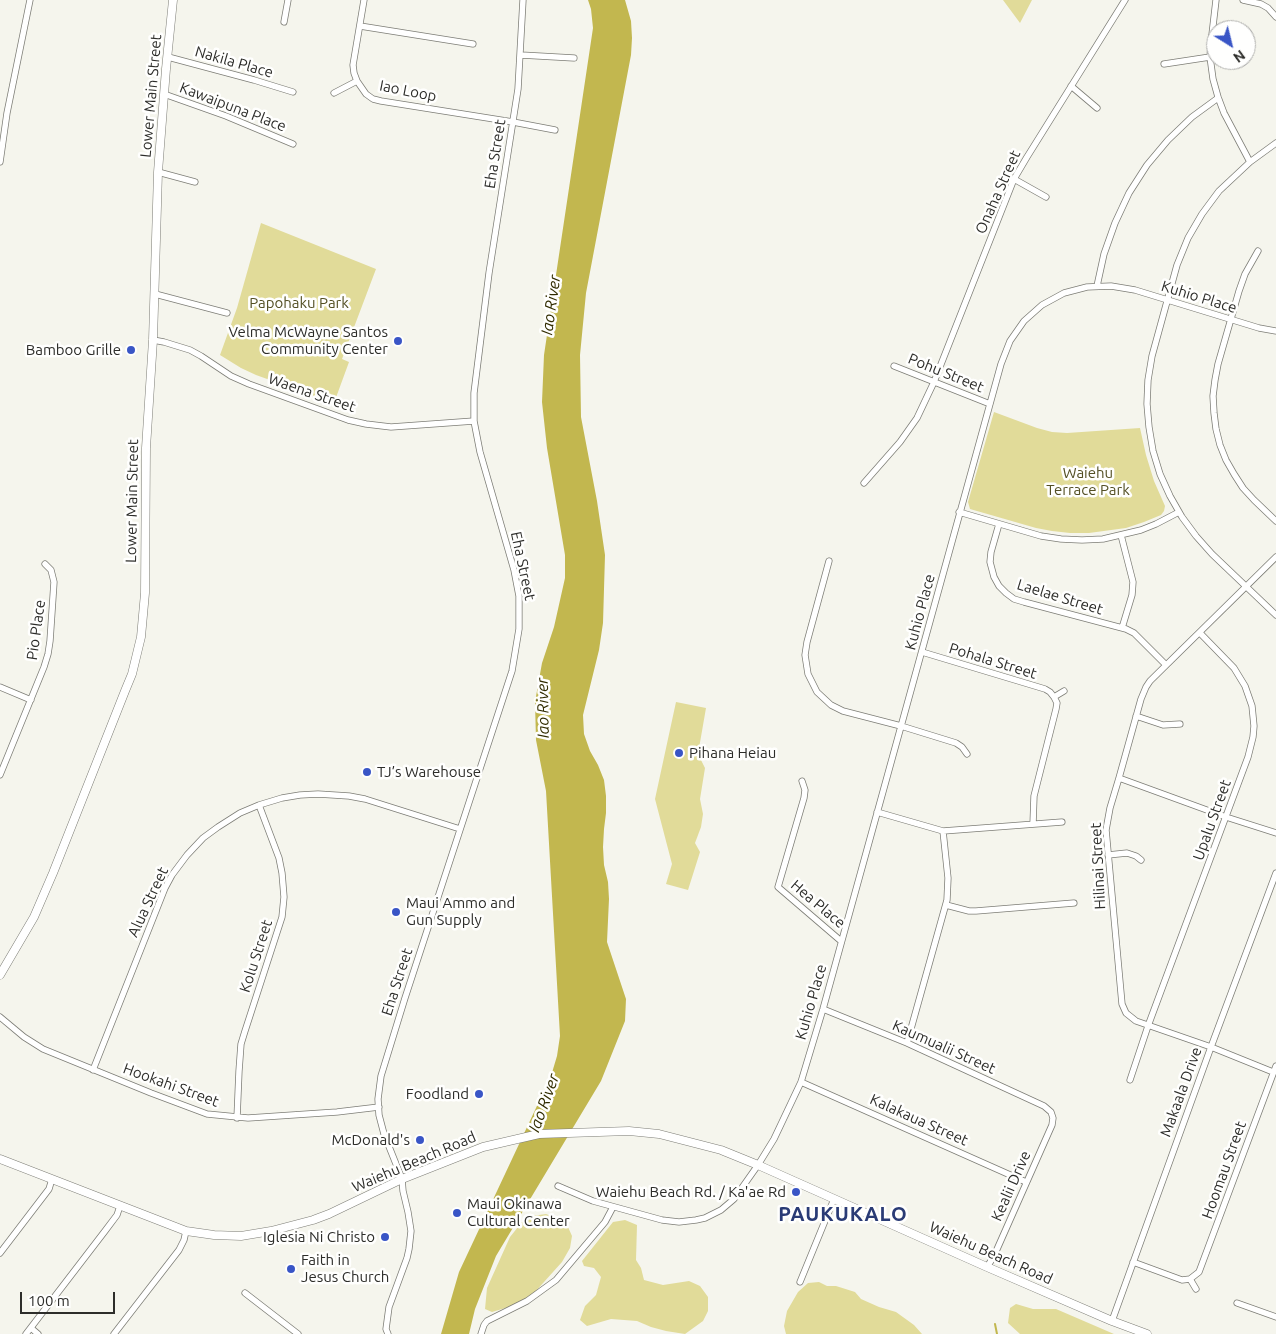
<!DOCTYPE html>
<html>
<head>
<meta charset="utf-8">
<style>
  body { margin:0 }
  #map { position:relative; width:1276px; height:1334px; overflow:hidden; background:#f5f5ed; font-family:Ubuntu,sans-serif }
  canvas { display:block }
  .north { position:absolute; left:1206px; top:20px; width:50px; height:50px; box-sizing:border-box; background:#fffffe; border:1px solid #ababa9; border-radius:50%; rotate:144deg; font-size:14px; font-weight:700; line-height:20px; text-align:center; color:#2d2d2a }
  .north::after { content:''; display:block; margin:auto; width:18px; height:22px; background:#3955c6; clip-path:polygon(50% 0,100% 100%,50% 72%,0 100%) }
  .scale { position:absolute; left:20px; top:1292px; width:95px; height:22px; box-sizing:border-box; border:2px solid #2d2d2a; border-top:0; padding-left:6px; font-size:15px; line-height:18px; white-space:nowrap; color:#2d2d2a; -webkit-text-stroke:4px #fffffe; paint-order:stroke }
</style>
</head>
<body>
<div id="map">
<canvas width="1276" height="1334"></canvas>
<div class="north">N</div>
<div class="scale">100 m</div>
</div>
<script>
const ctx = document.querySelector('canvas').getContext('2d');
ctx.lineJoin = 'round';
function paint(path, color) { ctx.fillStyle = color; ctx.fill(path, 'evenodd'); }
const shape = rows => new Path2D(rows.map(r => 'M' + r).join(''));
function strokePath(path, color, width, dash) { ctx.strokeStyle = color; ctx.lineWidth = width; ctx.lineCap = dash ? 'butt' : 'round'; ctx.setLineDash(dash || []); ctx.stroke(path); }
function drawText(font, color, halo, rows, align = 'center') {
  ctx.font = font + ' Ubuntu,sans-serif'; ctx.lineWidth = 5; ctx.setLineDash([]); ctx.textBaseline = 'middle'; ctx.strokeStyle = halo; ctx.fillStyle = color; for (const [text, x, y, turn = 0] of rows) {
    ctx.save(); ctx.translate(x, y); ctx.rotate((+turn || 0) * Math.PI / 180); ctx.textAlign = isNaN(turn) ? turn : align; if (halo) ctx.strokeText(text, 0, 0); ctx.fillText(text, 0, 0); ctx.restore();
  }
}
paint(shape([
  [1003,0,1032,0,1020,23],
  [261,223,376,269,342,359,349,362,334,403,256,375,241,368,220,355,237,308],
  [994,412,1037,428,1052,432,1067,433,1140,428,1146,455,1154,481,1165,506,1164,511,1161,515,1144,522,1126,528,1089,533,1070,533,1052,531,1036,528,970,509,968,502],
  [676,702,706,708,698,754,705,768,700,799,703,814,701,827,695,843,700,852,688,890,666,884,672,864,655,799],
  [546,1214,559,1219,568,1227,572,1236,570,1248,562,1262,535,1292,519,1304,492,1312,485,1309,487,1288,510,1237,522,1222,532,1216],
  [625,1220,637,1225,636,1260,641,1268,644,1280,663,1285,689,1281,700,1286,708,1297,708,1311,703,1321,685,1334,666,1331,651,1327,637,1321,611,1319,587,1326,580,1320,585,1306,596,1295,601,1277,594,1268,584,1266,582,1261,613,1222],
  [819,1282,827,1286,836,1286,855,1292,861,1299,879,1307,896,1312,914,1325,922,1334,786,1334,784,1326,787,1311,798,1292,808,1283],
  [1016,1304,1033,1309,1056,1309,1114,1334,1020,1334,1008,1323,1010,1308]
]), '#e1db99');
paint(shape([
  [588,0,625,0,631,21,632,38,631,55,586,293,580,355,581,417,597,501,605,555,603,623,599,650,583,715,584,734,590,751,598,765,604,780,606,796,606,813,604,829,603,847,604,865,608,882,609,899,607,942,626,999,625,1021,601,1081,496,1256,475,1309,469,1334,441,1334,459,1272,551,1076,557,1056,560,1036,546,791,536,740,535,702,542,663,554,627,565,578,565,555,547,448,542,402,544,355,593,28,591,9]
]), '#c2b74f');
strokePath(shape([
  [995,1324,997,1334]
]), '#c2b74f', 2);
const street = shape([
  [364,0,353,65,354,73,357,81,366,94,373,99,381,101,513,122,555,130],
  [1216,0,1211,43,1210,57,1213,79,1218,97,1224,113,1250,162],
  [1243,0,1261,4,1268,8,1276,17],
  [284,22,288,0],
  [360,26,473,44],
  [521,55,574,58],
  [168,57,254,80,293,92],
  [1164,64,1210,57],
  [1071,86,1097,108],
  [334,93,357,81],
  [164,94,226,116,293,144],
  [1276,143,1250,162,1219,191,1202,214,1188,238,1177,265,1152,356,1148,380,1147,404,1149,427,1153,451,1160,474,1170,496,1182,517,1196,536,1212,554,1276,615],
  [0,162,7,113,30,0],
  [158,172,195,182],
  [1014,179,1046,197],
  [1258,251,1245,274,1239,291,1218,364,1215,380,1213,396,1214,413,1216,429,1220,445,1226,460,1234,474,1243,488,1254,500,1276,521],
  [1097,286,1104,254,1115,223,1129,193,1147,165,1168,140,1192,117,1218,98],
  [155,294,227,313],
  [153,340,164,342,190,350,201,356,231,376,249,384,348,420,366,424,391,427,474,421],
  [894,366,990,404],
  [864,483,900,442,917,418,934,382,1014,179,1027,157,1125,0],
  [959,512,1041,536,1061,539,1082,540,1103,539,1141,530,1156,524,1179,512],
  [999,524,991,552,990,562,994,577,999,586,1006,593,1014,599,1024,602,1126,629,1134,633,1166,665],
  [1121,535,1133,582,1132,595,1122,628],
  [829,561,807,642,805,655,808,674,817,692,831,705,843,711,901,726,956,743,962,747,967,754],
  [922,652,1045,689,1050,692,1054,697,1057,703,1056,709,1034,796,1033,824],
  [0,687,31,700],
  [1054,697,1064,691],
  [1136,716,1163,725,1180,724],
  [0,775,44,667,48,654,50,641,54,582,51,570,45,564],
  [1119,778,1226,817,1276,833],
  [802,781,805,790,804,798,778,887,841,941],
  [877,812,943,831,1062,822],
  [1108,855,1127,853,1136,856,1141,860],
  [946,905,969,911,976,911,1074,903],
  [823,1009,907,1043,1044,1106,1051,1112,1053,1118,1052,1125,994,1256,987,1267],
  [0,1017,24,1037,43,1049,151,1093,207,1114,248,1118,337,1112,379,1107],
  [907,1043,947,900,948,878,943,831],
  [93,1070,165,888,172,875,187,855,203,838,218,827,240,813,259,805,282,798,300,795,318,794,349,796,365,799,460,829],
  [1273,1072,1211,1047,1136,1021,1126,1013,1122,1004,1106,830,1110,808,1119,778,1141,699,1146,687,1150,681,1276,557],
  [1130,1080,1148,1026,1248,757,1253,737,1254,726,1252,706,1245,686,1234,668,1200,633],
  [801,1082,1026,1182],
  [237,1118,239,1071,241,1044,245,1031,282,917,284,897,282,873,279,858,259,805],
  [558,1186,593,1201,662,1220,679,1222,696,1220,705,1218,721,1210,734,1199,758,1165,774,1139,801,1082,823,1009,1001,364,1010,341,1024,321,1042,305,1064,293,1087,287,1111,286,1135,290,1259,328,1276,331],
  [0,1253,49,1189,52,1179],
  [1133,1262,1182,1280,1190,1279,1199,1272,1276,1066],
  [1190,1279,1196,1289],
  [800,1282,834,1199],
  [245,1293,298,1334],
  [1237,1303,1276,1317],
  [1112,1321,1211,1047,1276,873],
  [31,1328,38,1334],
  [26,1334,105,1231,117,1215,120,1206],
  [114,1334,179,1250,184,1240,186,1231],
  [388,1334,386,1329,389,1307,407,1258,409,1249,411,1231,408,1212,403,1191,402,1179,384,1134,379,1115,378,1099,381,1076,405,998,512,671,519,629,519,596,514,570,480,452,474,421,474,393,489,273,518,89,523,0],
  [481,1334,484,1325,487,1321,527,1301,556,1280,605,1222,613,1207]
]);
const secondary = shape([
  [0,975,34,917,53,873,125,691,132,674,141,637,145,593,146,448,153,340,158,172,166,69,173,0],
  [0,1159,186,1231,214,1235,241,1236,271,1231,313,1220,329,1214,402,1179,483,1147,539,1134,629,1131,659,1134,721,1150,758,1165,987,1267,1112,1321,1147,1334]
]);
strokePath(street, '#7d7d76', 7);
strokePath(secondary, '#7d7d76', 9);
strokePath(street, '#fff', 5.5);
strokePath(secondary, '#fff', 8);
for (const [x, y, r, color] of [
  [398,341,5,"#3955c6"],
  [131,350,5,"#3955c6"],
  [679,753,5,"#3955c6"],
  [367,772,5,"#3955c6"],
  [396,912,5,"#3955c6"],
  [479,1094,5,"#3955c6"],
  [420,1140,5,"#3955c6"],
  [796,1192,5,"#3955c6"],
  [457,1213,5,"#3955c6"],
  [385,1237,5,"#3955c6"],
  [291,1269,5,"#3955c6"]
]) { const dot = new Path2D(); dot.arc(x, y, r, 0, 2 * Math.PI); ctx.fillStyle = color; ctx.fill(dot); strokePath(dot, '#fffffe', 2); }
drawText('15px', '#2d2d2a', '#fffffe', [
  ["Nakila Place",234,62,16],
  ["Iao Loop",408,91,11],
  ["Lower Main Street",151,96,-85],
  ["Kawaipuna Place",233,107,21],
  ["Eha Street",495,154,-81],
  ["Onaha Street",998,192,-66],
  ["Kuhio Place",1199,297,17],
  ["Pohu Street",946,373,22],
  ["Waena Street",312,393,19],
  ["Lower Main Street",132,501,-89],
  ["Eha Street",523,566,78],
  ["Laelae Street",1060,597,17],
  ["Kuhio Place",920,612,-75],
  ["Pio Place",36,630,-82],
  ["Pohala Street",993,661,17],
  ["Upalu Street",1212,820,-70],
  ["Hilinai Street",1098,866,-93],
  ["Alua Street",148,902,-65],
  ["Hea Place",818,904,40],
  ["Kolu Street",256,956,-72],
  ["Eha Street",397,982,-72],
  ["Kuhio Place",811,1002,-74],
  ["Kaumualii Street",944,1047,24],
  ["Hookahi Street",171,1085,20],
  ["Makaala Drive",1181,1092,-70],
  ["Kalakaua Street",919,1120,24],
  ["Waiehu Beach Road",414,1162,-23],
  ["Hoomau Street",1224,1170,-70],
  ["Kealii Drive",1011,1186,-66],
  ["Waiehu Beach Road",991,1253,24]
]);
drawText('15px', '#545025', '#fffffe', [
  ["Papohaku Park",299,303],
  ["Waiehu",1088,473],
  ["Terrace Park",1088,490]
]);
drawText('15px', '#2d2d2a', '#fffffe', [
  ["Velma McWayne Santos",388,332],
  ["Community Center",388,349],
  ["Bamboo Grille",121,350],
  ["Pihana Heiau",689,753,"left"],
  ["TJ’s Warehouse",377,772,"left"],
  ["Maui Ammo and",406,903,"left"],
  ["Gun Supply",406,920,"left"],
  ["Foodland",469,1094],
  ["McDonald's",410,1140],
  ["Waiehu Beach Rd. / Ka'ae Rd",786,1192],
  ["Maui Okinawa",467,1204,"left"],
  ["Cultural Center",467,1221,"left"],
  ["Iglesia Ni Christo",375,1237],
  ["Faith in",301,1260,"left"],
  ["Jesus Church",301,1277,"left"]
], 'right');
drawText('italic 16px', '#312c00', '#fffffe', [
  ["Iao River",551,305,-82],
  ["Iao River",543,708,-91],
  ["Iao River",544,1103,-70]
]);
ctx.letterSpacing = '1px';
drawText('bold 20px', '#2a3b75', '#fffffe', [
  ["PAUKUKALO",843,1214]
]);
ctx.letterSpacing = '0px';
</script>
</body>
</html>
